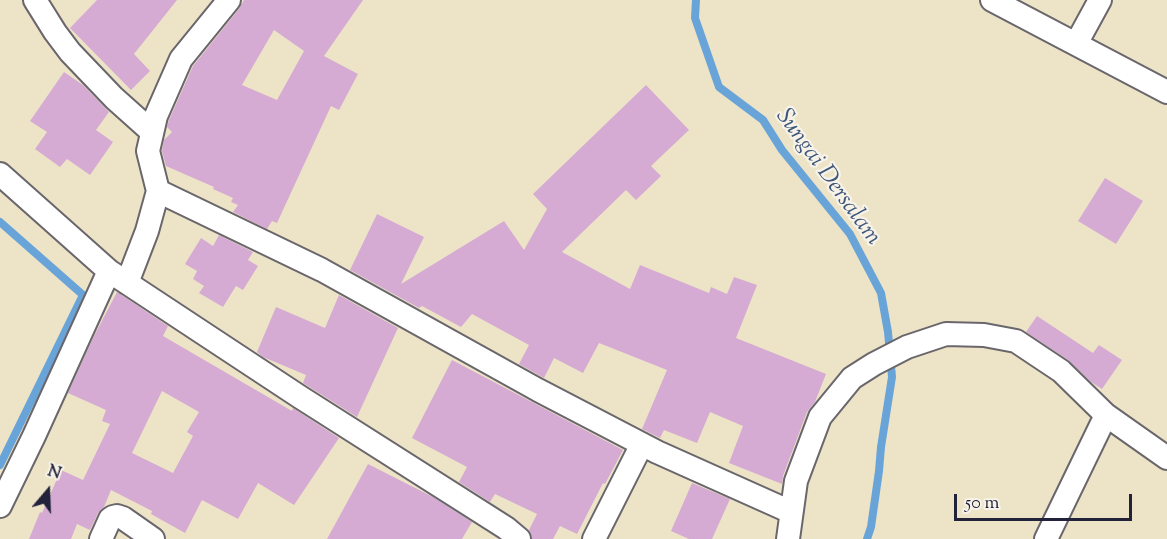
<!DOCTYPE html>
<html>
<head>
<meta charset="utf-8">
<style>
  body { margin:0 }
  #map { position:relative; width:1167px; height:539px; overflow:hidden; background:#ede4c7; font-family:"Sorts Mill Goudy",serif }
  canvas { display:block }
  .north { position:absolute; left:18px; top:461px; width:60px; height:60px; -webkit-text-stroke:4px #f7f3e8; paint-order:stroke; rotate:19deg; font-size:16px; font-weight:700; line-height:24px; text-align:center; color:#22223b }
  .north::after { content:''; display:block; margin:auto; width:21px; height:27px; background:#22223b; clip-path:polygon(50% 0,100% 100%,50% 72%,0 100%) }
  .scale { position:absolute; left:954px; top:494px; width:178px; height:27px; box-sizing:border-box; border:3px solid #22223b; border-top:0; padding-left:8px; font-size:18px; line-height:21px; white-space:nowrap; color:#22223b; -webkit-text-stroke:4px #f7f3e8; paint-order:stroke }
</style>
</head>
<body>
<div id="map">
<canvas width="1167" height="539"></canvas>
<div class="north">N</div>
<div class="scale">50 m</div>
</div>
<script>
const ctx = document.querySelector('canvas').getContext('2d');
ctx.lineJoin = 'round';
const shape = rows => new Path2D(rows.map(r => 'M' + r).join(''));
function strokePath(path, color, width, dash) { ctx.strokeStyle = color; ctx.lineWidth = width; ctx.lineCap = dash ? 'butt' : 'round'; ctx.setLineDash(dash || []); ctx.stroke(path); }
function paint(path, color) { ctx.fillStyle = color; ctx.fill(path, 'evenodd'); }
function drawText(font, color, halo, rows, align = 'center') {
  ctx.font = font + ' "Sorts Mill Goudy",serif'; ctx.lineWidth = 4.5; ctx.setLineDash([]); ctx.textBaseline = 'middle'; ctx.strokeStyle = halo; ctx.fillStyle = color; for (const [text, x, y, turn = 0] of rows) {
    ctx.save(); ctx.translate(x, y); ctx.rotate((+turn || 0) * Math.PI / 180); ctx.textAlign = isNaN(turn) ? turn : align; if (halo) ctx.strokeText(text, 0, 0); ctx.fillText(text, 0, 0); ctx.restore();
  }
}
strokePath(shape([
  [696,0,695,18,719,87,763,120,782,150,850,234,881,293,888,332,892,377,881,447,879,471,871,527,867,539],
  [0,222,83,295,0,465]
]), '#69a4d9', 8);
paint(shape([
  [97,0,177,0,134,54,150,71,131,90,70,28],
  [244,0,363,0,324,56,358,74,339,110,331,106,277,223,272,221,267,229,233,212,238,205,231,202,233,198,213,189,214,187,166,166,162,151,164,140,172,132,167,127,169,120,193,66,239,9],
  [274,30,304,51,277,100,242,85],
  [64,72,83,85,109,112,96,130,113,142,90,175,67,159,60,167,35,149,47,132,30,121],
  [646,85,689,130,651,166,661,176,636,200,626,190,562,252,630,289,640,265,709,293,711,287,727,294,734,277,757,285,736,338,826,374,815,402,807,412,783,476,782,484,729,463,743,426,710,412,697,443,664,430,660,438,642,429,667,370,599,343,583,373,554,358,544,378,519,364,529,345,472,314,461,327,422,306,419,308,350,270,377,214,424,237,401,284,504,221,524,250,547,209,533,194],
  [1105,178,1143,201,1116,244,1078,221],
  [219,235,253,252,248,260,258,266,243,290,236,286,223,307,199,293,204,286,193,279,197,271,185,264,201,238,213,246],
  [117,292,168,326,163,336,292,411,293,408,339,438,294,505,258,483,238,519,202,500,185,533,151,514,152,511,111,490,104,507,98,513,90,530,77,524,71,539,29,539,40,512,42,513,61,470,83,480,110,424,102,421,106,410,68,393,94,336],
  [162,391,199,412,187,432,193,436,173,473,132,453],
  [339,295,398,328,357,417,303,383,306,375,263,357,257,352,276,307,325,328],
  [1037,316,1093,353,1099,345,1122,360,1102,389,1091,382,1068,360,1026,332],
  [452,360,623,450,605,484,603,483,577,534,560,526,553,539,532,539,531,534,529,530,537,514,495,494,490,502,459,482,467,467,412,438],
  [368,464,433,497,472,522,462,539,327,539],
  [692,483,730,499,712,539,689,539,671,531]
]), '#d5abd3');
const street = shape([
  [35,0,55,32,70,52,114,98,152,132],
  [992,0,1167,92],
  [1076,44,1100,0],
  [0,174,109,271,34,436,0,506],
  [158,191,322,270,538,390,657,452,791,512],
  [109,271,300,397,506,528,519,539],
  [127,283,147,231,158,191,148,151,156,116,181,59,229,0],
  [101,539,110,519,113,517,117,516,123,518,153,539],
  [594,539,642,444],
  [788,539,796,481,820,417,852,378,874,364,907,347,946,334,984,335,1016,341,1061,371,1106,415,1167,458],
  [1046,539,1106,415]
]);
strokePath(street, '#69666c', 26);
strokePath(street, '#fff', 22);
drawText('italic 24px', '#3e567a', '#f7f3e8', [
  ["Sungai Dersalam",827,178,54]
]);
</script>
</body>
</html>
